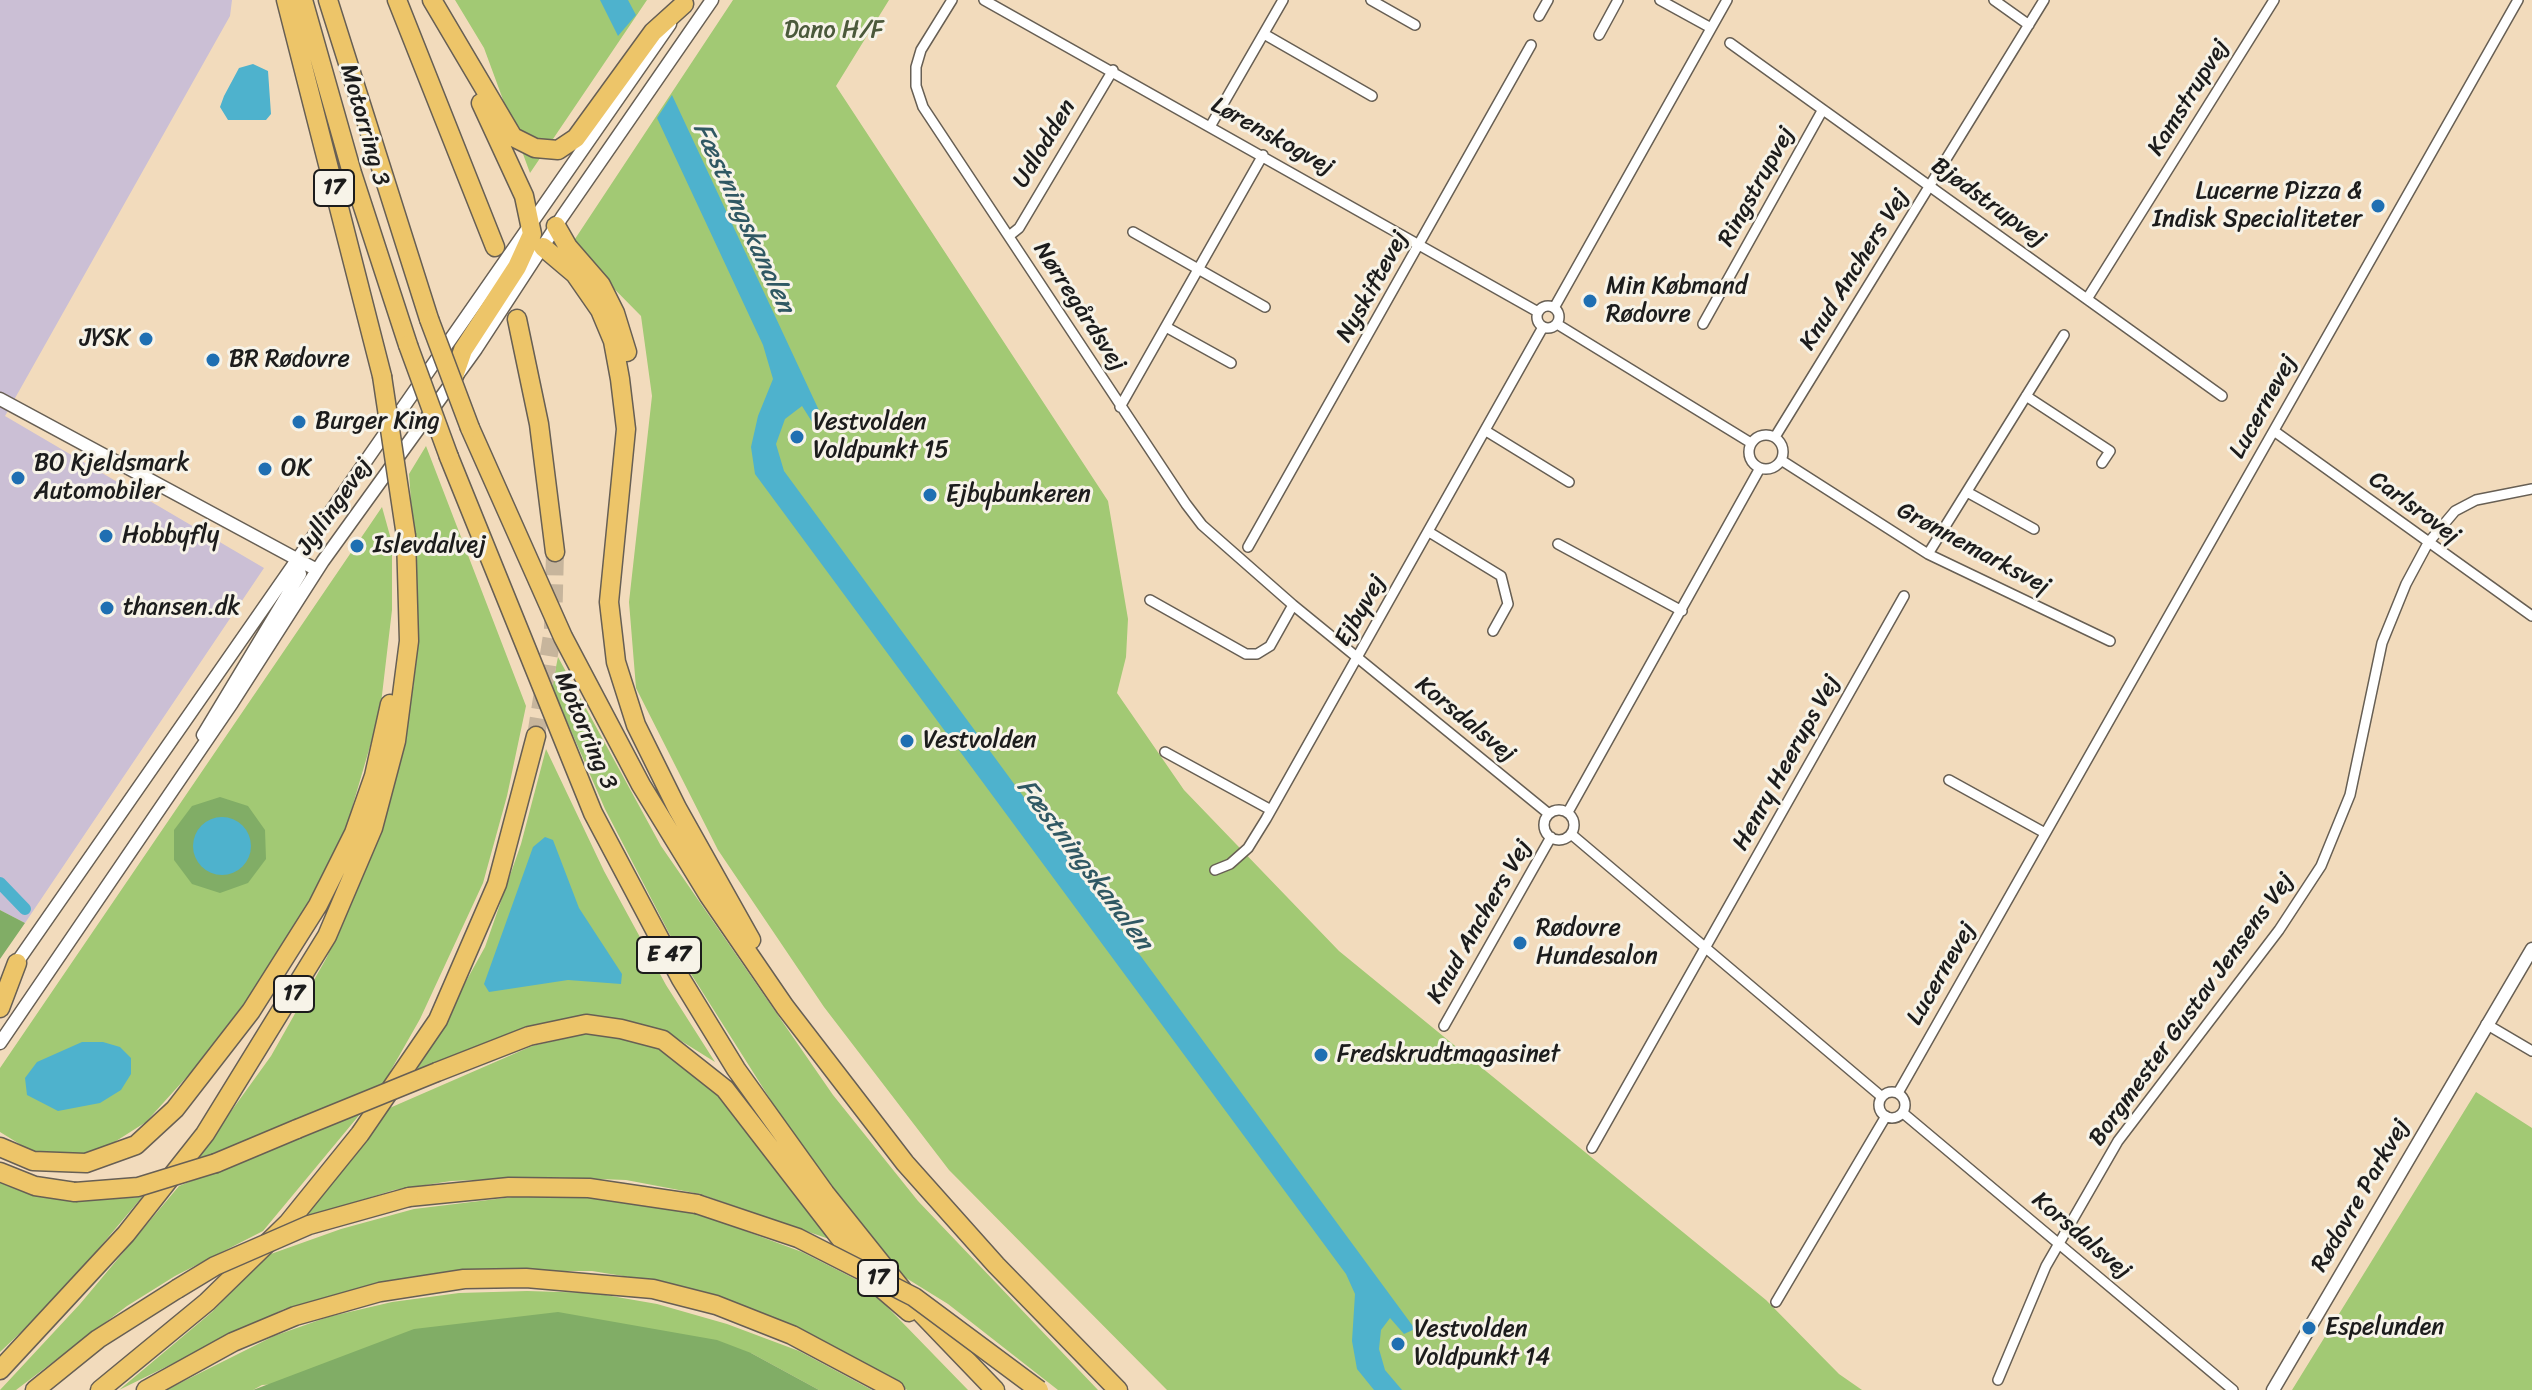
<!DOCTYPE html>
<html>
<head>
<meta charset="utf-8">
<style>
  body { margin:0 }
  canvas { display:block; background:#f2dbbc }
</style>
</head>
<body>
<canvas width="2532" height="1390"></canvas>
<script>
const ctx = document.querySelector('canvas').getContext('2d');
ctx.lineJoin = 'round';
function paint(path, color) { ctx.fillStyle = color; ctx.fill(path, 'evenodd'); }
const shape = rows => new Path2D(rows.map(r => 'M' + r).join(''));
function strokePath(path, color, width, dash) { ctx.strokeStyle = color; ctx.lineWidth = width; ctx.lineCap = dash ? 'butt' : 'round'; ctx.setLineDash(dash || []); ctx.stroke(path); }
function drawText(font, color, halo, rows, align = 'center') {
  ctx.font = font + ' Sriracha,sans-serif'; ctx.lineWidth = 6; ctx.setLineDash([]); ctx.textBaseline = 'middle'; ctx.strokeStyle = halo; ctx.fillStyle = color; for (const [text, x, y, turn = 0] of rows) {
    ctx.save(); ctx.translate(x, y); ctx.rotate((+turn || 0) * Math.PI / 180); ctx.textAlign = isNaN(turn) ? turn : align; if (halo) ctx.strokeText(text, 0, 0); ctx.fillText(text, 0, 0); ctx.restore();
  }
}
paint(shape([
  [0,0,232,0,230,16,5,416,264,568,25,923,0,910]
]), '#cbbfd5');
paint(shape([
  [455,0,647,0,530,173,484,48],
  [733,0,889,0,836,86,1108,501,1128,619,1126,657,1117,693,1184,790,1339,951,1766,1300,1839,1374,1862,1390,1167,1390,949,1170,824,1007,718,850,636,688,629,602,652,396,641,316,571,245],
  [426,446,526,706,507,796,483,883,420,1019,382,1086,196,1160,271,1056,327,957,385,822,414,683,416,568,409,474],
  [382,507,392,543,392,610,380,712,347,825,307,908,256,988,192,1071,146,1122,113,1143,76,1156,31,1151,0,1132,0,1068],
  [558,657,661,846,833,1095,918,1201,1098,1390,1058,1390,948,1304,898,1273,841,1201,777,1110,686,966,605,809,552,687],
  [546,749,604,871,666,985,715,1062,670,1034,631,1022,585,1016,415,1073,485,947,521,844],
  [589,1033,635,1039,665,1050,717,1092,829,1239,700,1194,626,1180,546,1177,451,1181,394,1190,303,1218,385,1110,532,1046],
  [2476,1092,2532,1128,2532,1390,2292,1390],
  [361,1113,263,1231,175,1276,127,1306,16,1390,0,1390,80,1304,179,1186],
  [0,1182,34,1194,73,1201,142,1197,58,1297,0,1352],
  [583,1196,694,1212,802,1252,865,1284,968,1390,907,1390,888,1376,648,1280,592,1271,458,1271,368,1286,284,1309,119,1390,212,1312,268,1255,341,1229,414,1209,513,1197],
  [527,1291,594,1293,657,1304,727,1324,799,1351,872,1390,819,1390,751,1353,262,1385,253,1390,166,1390,274,1336,328,1317,392,1302,459,1293]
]), '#a2c974');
paint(shape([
  [220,797,248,806,265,830,266,859,248,883,220,893,192,884,174,860,174,830,192,806],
  [0,910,25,923,0,959],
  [558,1312,717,1340,751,1353,819,1390,253,1390,414,1329]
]), '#81ad66');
paint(shape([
  [600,0,628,0,636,15,618,36],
  [253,64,268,71,271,114,266,120,228,120,220,107,224,96,239,68],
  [672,95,823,419,814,425,802,406,785,419,776,444,784,471,1415,1329,1404,1334,1390,1318,1381,1330,1379,1349,1385,1370,1402,1390,1374,1390,1357,1369,1352,1341,1355,1294,1346,1274,755,474,751,447,758,416,773,379,763,345,657,118],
  '193 846a29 29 0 1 1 58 0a29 29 0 1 1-58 0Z',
  [545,837,553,840,579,908,622,974,621,984,568,980,489,992,484,984,533,847],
  [82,1042,103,1042,120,1047,131,1058,131,1074,121,1090,100,1103,58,1111,27,1095,25,1078,37,1062]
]), '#4eb2cd');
strokePath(shape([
  [0,883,25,909]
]), '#4eb2cd', 12);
strokePath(shape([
  [536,736,553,629,555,552]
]), '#c7b59c', 18, [18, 9]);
const minor = shape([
  [952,0,921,50,916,67,916,86,923,107,1186,504,1202,525,1293,605,1549,814],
  [984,0,1538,312],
  [1371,0,1415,25],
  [1660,0,1711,28],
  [1994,0,2029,25],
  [1539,16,1548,0],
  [1264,34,1372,96],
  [1599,35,1618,0],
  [1730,43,2222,396],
  [1211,125,1283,0],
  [1133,232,1265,307],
  [1009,236,1019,228,1113,70],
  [2087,299,2274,0],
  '1537 317a11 11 0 1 1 22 0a11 11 0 1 1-22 0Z',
  [1554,308,1727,0],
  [1557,324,1751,443],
  [1703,324,1822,111],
  [1166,327,1231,363],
  [2026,396,2110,451,2102,463],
  [1120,407,1263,155],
  [1486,431,1569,482],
  [2274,431,2532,616],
  '1749 452a17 17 0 1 1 34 0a17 17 0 1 1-34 0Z',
  [1775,437,2044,0],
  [1781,460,1928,554,2110,641],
  [1967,492,2034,529],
  [1429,532,1501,576,1508,604,1493,631],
  [1558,544,1682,611],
  [1248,547,1531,45],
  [1928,554,2064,335],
  [1150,600,1246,654,1257,654,1270,646,1293,605],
  [1165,752,1271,810],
  [1949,780,2045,833],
  '1544 825a15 15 0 1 1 30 0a15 15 0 1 1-30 0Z',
  [1568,812,1760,468],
  [1571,834,1882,1097],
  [1215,870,1230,864,1248,848,1266,819,1543,327],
  [2486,1024,2532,1051],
  [1444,1026,1551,837],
  '1879 1105a13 13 0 1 1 26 0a13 13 0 1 1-26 0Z',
  [1898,1093,2518,0],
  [1903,1113,2233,1390],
  [1592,1148,1904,596],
  [1776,1302,1886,1116],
  [1998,1380,2046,1266,2118,1141,2279,930,2321,866,2350,795,2382,643,2406,584,2428,543,2455,511,2476,500,2532,489]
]);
const tertiary = shape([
  [0,399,317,570],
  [203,735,300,574,294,559],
  [13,968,670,24],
  [0,1043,232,703,323,561,476,349,562,217,712,0],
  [2273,1390,2532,949]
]);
const motorway = shape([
  [286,0,382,376],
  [303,0,352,173,408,345],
  [328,0,429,319],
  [397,0,495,247],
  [432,0,513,137,535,148,558,150,576,138,653,32,684,4],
  [556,226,568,247,601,285,615,313,627,352],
  [543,247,575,274,600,310,613,341,620,379,626,429,609,602,616,662,636,725,677,808,751,940],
  [517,319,539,424,555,552],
  [454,376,463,350,517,267,532,234,524,196,481,103],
  [470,428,563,637,641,785,709,896,785,1007,905,1163,996,1265,1118,1390],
  [449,457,593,813,681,979,736,1069,825,1193,921,1313,995,1390],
  [0,1008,17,963],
  [437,1072,529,1036,586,1024,621,1029,663,1040,725,1089,874,1282,909,1312],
  [0,1147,33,1161,86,1163,136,1145,175,1109,251,1011,318,905,354,833,374,776,390,704],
  [216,1163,297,1129],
  [0,1172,35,1186,75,1192],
  [409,1197,509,1187,589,1188,697,1204],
  [0,1370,126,1234,205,1134,327,936,373,828,396,741,409,641,406,536],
  [35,1390,98,1339,177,1289],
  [100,1390,207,1302,288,1223,360,1134,438,1020,497,884,536,736],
  [146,1390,233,1342,295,1316,380,1292,464,1279,526,1278,653,1289,716,1305,792,1335,895,1390]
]);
strokePath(minor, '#675f54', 12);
strokePath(tertiary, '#675f54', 15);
strokePath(motorway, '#675f54', 21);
strokePath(minor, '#fff', 9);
strokePath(tertiary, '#fff', 12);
strokePath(motorway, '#edc569', 18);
const motorwayBridge = shape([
  [429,319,470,428],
  [408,345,449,457],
  [382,376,406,536],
  [297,1129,437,1072],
  [75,1192,138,1187,216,1163],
  [697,1204,798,1238,914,1297,1039,1390],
  [177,1289,215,1266,309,1225,409,1197]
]);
strokePath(motorwayBridge, '#675f54', 21, []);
strokePath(motorwayBridge, '#edc569', 18);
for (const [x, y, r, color] of [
  [2378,206,8,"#1f6fb2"],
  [1590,301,8,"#1f6fb2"],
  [146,339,8,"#1f6fb2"],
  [213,360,8,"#1f6fb2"],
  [299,422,8,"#1f6fb2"],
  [797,437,8,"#1f6fb2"],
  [265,469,8,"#1f6fb2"],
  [18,478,8,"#1f6fb2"],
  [930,495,8,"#1f6fb2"],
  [106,536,8,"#1f6fb2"],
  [357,546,8,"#1f6fb2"],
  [107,608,8,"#1f6fb2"],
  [907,741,8,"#1f6fb2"],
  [1520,943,8,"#1f6fb2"],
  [1321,1055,8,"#1f6fb2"],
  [2309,1328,8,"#1f6fb2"],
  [1398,1344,8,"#1f6fb2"]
]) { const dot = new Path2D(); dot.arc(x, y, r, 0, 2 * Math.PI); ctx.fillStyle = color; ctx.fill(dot); strokePath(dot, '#f7f3e8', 3); }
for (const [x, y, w] of [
  [334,188,40],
  [669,955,64],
  [294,994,40],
  [878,1278,40]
]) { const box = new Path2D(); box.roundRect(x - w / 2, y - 18, w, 36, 6); ctx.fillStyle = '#f7f3e8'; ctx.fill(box); strokePath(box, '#1c1c1c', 2); }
drawText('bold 22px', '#1c1c1c', null, [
  ["17",334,188],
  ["E 47",669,955],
  ["17",294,994],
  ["17",878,1278]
]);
drawText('24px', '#4b593b', '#f7f3e8', [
  ["Dano H/F",834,31]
]);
drawText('24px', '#1c1c1c', '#f7f3e8', [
  ["Kamstrupvej",2189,98,-58],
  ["Motorring 3",364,125,74],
  ["Lørenskogvej",1272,137,29],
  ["Udlodden",1045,144,-59],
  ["Ringstrupvej",1757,187,-61],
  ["Bjødstrupvej",1988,203,36],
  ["Knud Anchers Vej",1855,270,-58],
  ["Nyskiftevej",1373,287,-61],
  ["Nørregårdsvej",1079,307,57],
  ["Lucernevej",2264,407,-61],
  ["Jyllingevej",335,507,-55],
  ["Carlsrovej",2414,508,36],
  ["Grønnemarksvej",1973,549,28],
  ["Ejbyvej",1361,611,-60],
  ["Korsdalsvej",1465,720,39],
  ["Motorring 3",585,731,67],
  ["Henry Heerups Vej",1787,763,-61],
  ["Knud Anchers Vej",1480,922,-60],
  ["Lucernevej",1942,974,-60],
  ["Borgmester Gustav Jensens Vej",2192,1010,-54],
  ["Rødovre Parkvej",2361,1196,-60],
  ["Korsdalsvej",2081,1236,40]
]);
drawText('24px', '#1c1c1c', '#f7f3e8', [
  ["Lucerne Pizza &",2362,192,"right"],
  ["Indisk Specialiteter",2362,220,"right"],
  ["Min Købmand",1606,287],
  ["Rødovre",1606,315],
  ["JYSK",130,339,"right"],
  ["BR Rødovre",229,360],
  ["Burger King",315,422],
  ["Vestvolden",813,423],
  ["Voldpunkt 15",813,451],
  ["BO Kjeldsmark",34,464],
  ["Automobiler",34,492],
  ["OK",281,469],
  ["Ejbybunkeren",946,495],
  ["Hobbyfly",122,536],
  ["Islevdalvej",373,546],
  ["thansen.dk",123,608],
  ["Vestvolden",923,741],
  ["Rødovre",1536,929],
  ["Hundesalon",1536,957],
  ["Fredskrudtmagasinet",1337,1055],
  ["Espelunden",2325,1328],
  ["Vestvolden",1414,1330],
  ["Voldpunkt 14",1414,1358]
], 'left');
drawText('italic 26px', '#305863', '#f7f3e8', [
  ["Fæstningskanalen",743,218,65],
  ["Fæstningskanalen",1084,865,53]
]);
</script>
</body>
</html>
